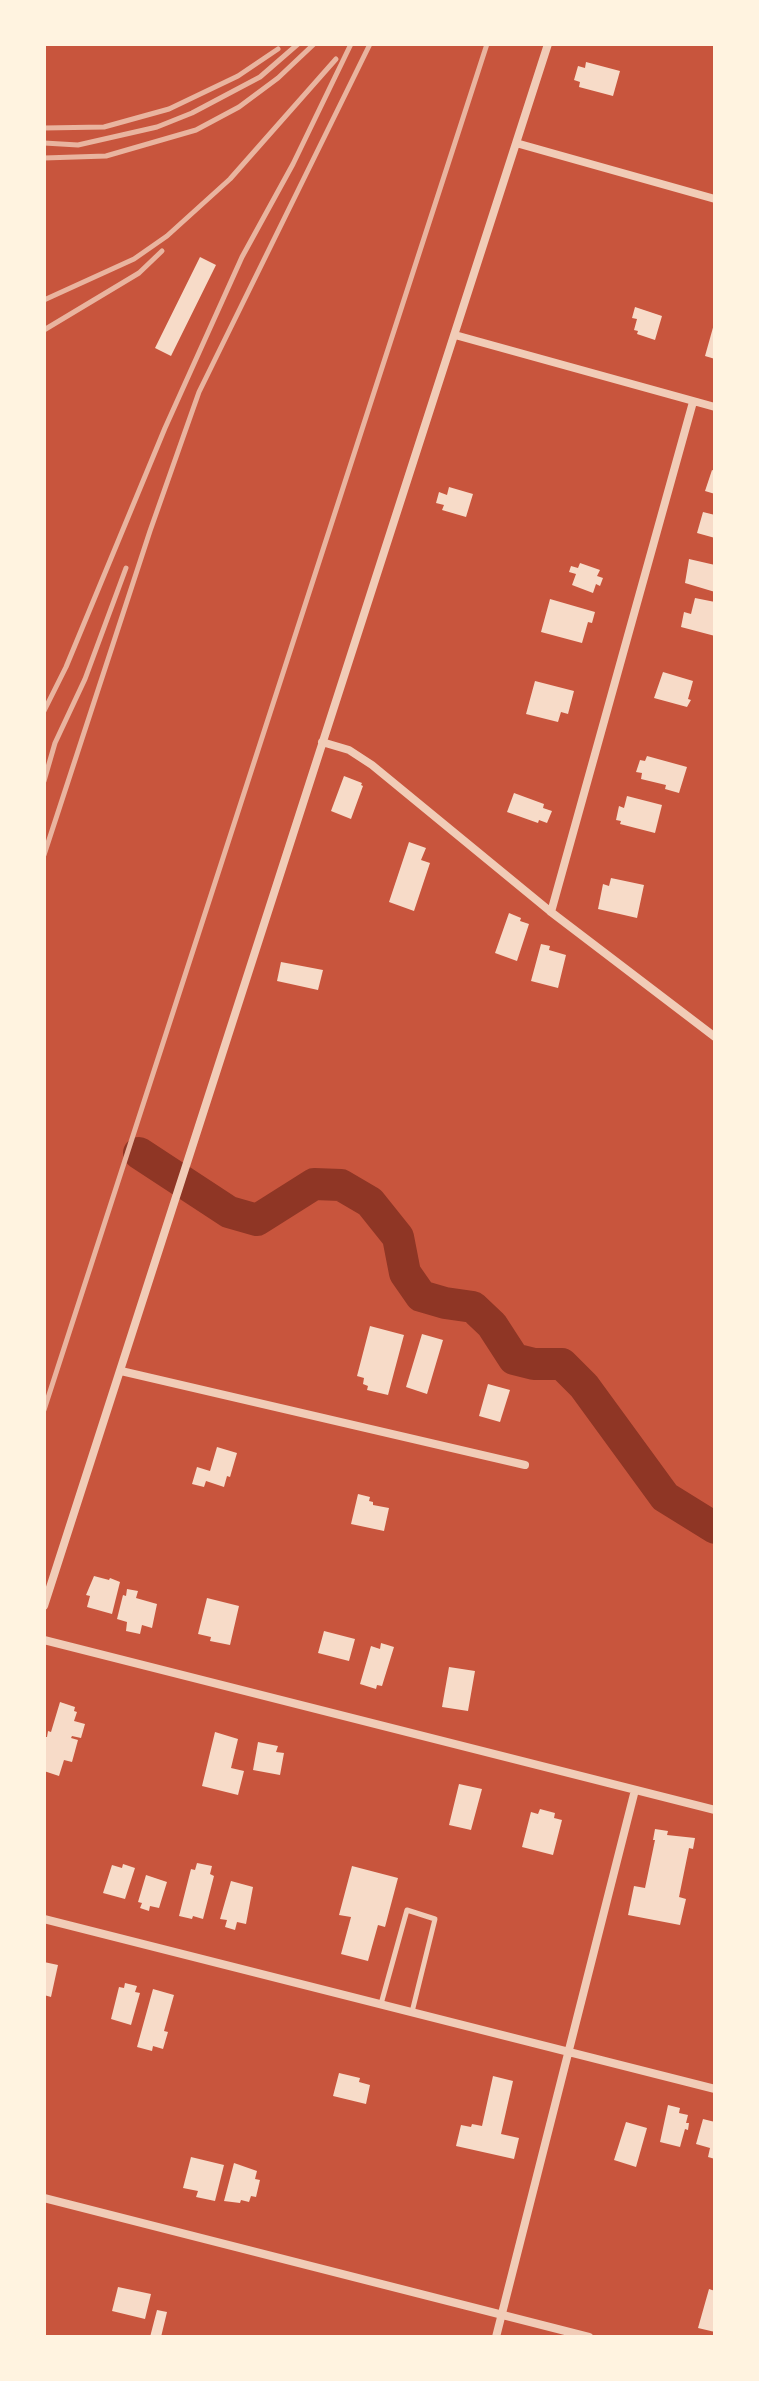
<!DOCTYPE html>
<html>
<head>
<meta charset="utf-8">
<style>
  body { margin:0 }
  #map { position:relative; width:759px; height:2381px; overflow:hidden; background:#c8553d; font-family:"DM Sans",sans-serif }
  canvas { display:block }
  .frame { position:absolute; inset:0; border:46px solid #fff3e0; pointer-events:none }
</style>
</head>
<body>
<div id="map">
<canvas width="759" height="2381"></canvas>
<div class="frame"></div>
</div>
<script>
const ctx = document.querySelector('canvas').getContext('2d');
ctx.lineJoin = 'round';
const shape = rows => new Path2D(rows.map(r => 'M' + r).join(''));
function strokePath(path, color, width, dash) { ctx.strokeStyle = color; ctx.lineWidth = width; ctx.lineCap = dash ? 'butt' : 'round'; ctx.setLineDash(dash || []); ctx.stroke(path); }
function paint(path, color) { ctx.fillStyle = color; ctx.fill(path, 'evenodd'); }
strokePath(shape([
  [139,1153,229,1212,257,1220,314,1184,341,1185,370,1202,398,1237,405,1273,421,1296,445,1303,473,1307,492,1325,514,1359,534,1364,562,1364,584,1386,665,1497,715,1528]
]), '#8f3625', 32);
paint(shape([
  [586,62,620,71,613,96,579,87,580,82,574,80,578,66,585,68],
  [200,257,216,265,171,356,155,348],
  [635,307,662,316,655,340,637,334,638,331,634,330,637,319,632,318],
  [714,324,715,324,715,359,705,356],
  [712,470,715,471,715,494,705,491],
  [449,487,473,494,466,517,442,510,444,505,436,503,439,492,447,495],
  [703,512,715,515,715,538,697,533],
  [689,559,715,565,715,592,685,583],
  [580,563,600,570,597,576,603,578,600,586,596,584,593,593,572,585,576,574,569,572,571,566,578,568],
  [695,598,715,602,715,636,681,627,684,612,691,614],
  [550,599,595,612,592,623,588,622,582,643,541,632],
  [663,672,693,681,688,699,691,700,687,707,654,698],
  [535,681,574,691,568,714,561,712,558,722,526,714],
  [647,756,687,767,679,793,665,789,666,785,641,779,642,773,636,772,640,760,645,761],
  [344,776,362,783,361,785,363,786,351,819,331,811],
  [514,793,544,804,543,808,552,811,547,823,539,820,538,823,507,812],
  [627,796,662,805,655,833,620,824,621,821,616,820,619,806,624,808],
  [409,842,426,848,421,860,430,863,414,911,389,902],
  [611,878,644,885,637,918,598,909,603,884,609,886],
  [509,913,521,918,520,921,529,924,517,961,495,953],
  [541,944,550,946,549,950,566,955,558,988,531,981],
  [281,962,323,970,318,990,277,981],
  [370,1326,404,1335,388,1395,367,1390,368,1386,363,1384,364,1378,357,1376],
  [422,1334,443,1340,427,1394,406,1387],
  [488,1384,510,1390,500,1422,479,1416],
  [217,1447,237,1453,230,1477,227,1476,224,1487,206,1481,204,1487,192,1484,197,1467,210,1471],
  [358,1494,370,1497,369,1501,373,1502,373,1505,389,1508,384,1531,351,1524],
  [94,1576,109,1580,110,1578,120,1582,112,1614,87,1607,90,1596,86,1595],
  [127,1589,138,1591,136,1598,157,1604,152,1628,142,1625,140,1634,126,1631,127,1622,117,1619,123,1595,126,1596],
  [207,1598,239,1606,230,1645,210,1641,211,1637,198,1634],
  [324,1631,355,1639,349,1661,318,1653],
  [381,1643,394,1647,382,1686,377,1685,376,1689,360,1684,371,1646,380,1649],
  [449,1667,475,1671,468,1711,442,1707],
  [60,1702,75,1707,74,1711,77,1712,74,1721,85,1724,81,1738,72,1736,71,1738,78,1740,72,1762,64,1760,59,1776,44,1771,44,1737,47,1737,48,1731,51,1732],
  [215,1732,238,1739,231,1768,244,1771,238,1795,202,1786],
  [258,1742,278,1746,276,1752,284,1753,280,1775,253,1770],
  [459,1784,482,1789,471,1830,449,1825],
  [540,1809,555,1813,554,1818,562,1820,553,1855,522,1847,531,1812,538,1814],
  [655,1829,668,1831,667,1835,695,1838,693,1849,689,1848,679,1897,686,1899,680,1925,628,1915,634,1886,645,1888,655,1840,653,1840],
  [197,1863,212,1866,210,1874,214,1876,203,1919,193,1916,192,1919,179,1916,191,1869,195,1870],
  [123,1864,135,1868,125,1899,103,1893,112,1865,122,1868],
  [352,1866,398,1878,385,1927,378,1925,368,1961,341,1954,351,1917,339,1915],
  [146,1875,167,1882,159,1908,150,1906,149,1911,140,1908,142,1903,138,1902],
  [231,1881,253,1887,246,1924,237,1922,235,1930,225,1927,227,1920,220,1919],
  [44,1962,58,1965,51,1997,44,1995],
  [125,1983,137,1986,135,1992,140,1993,131,2025,111,2019,119,1987,124,1988],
  [153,1989,174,1995,164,2031,168,2032,163,2049,153,2046,152,2051,137,2047],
  [339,2073,360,2078,359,2082,370,2085,366,2104,333,2096],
  [493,2076,513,2081,501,2134,519,2138,514,2159,456,2146,461,2125,471,2127,472,2124,482,2126],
  [668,2105,680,2108,679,2113,688,2115,686,2123,689,2123,688,2130,685,2129,680,2147,660,2142],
  [703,2119,715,2122,715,2159,708,2157,710,2148,696,2144],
  [626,2122,647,2128,636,2167,614,2160],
  [191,2157,224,2165,215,2201,196,2197,198,2191,183,2188],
  [234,2163,257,2171,255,2179,260,2180,256,2197,251,2196,249,2202,241,2200,240,2203,224,2201],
  [118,2287,151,2294,145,2319,112,2311],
  [709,2289,715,2291,715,2332,698,2328],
  [157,2310,167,2312,161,2337,150,2337]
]), '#f7dbc8');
strokePath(shape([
  [381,2004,407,1910,435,1919,412,2012]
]), '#f1ccb7', 5);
strokePath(shape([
  [516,143,715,199],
  [455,335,715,407],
  [322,742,349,750,372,765,551,912,715,1037],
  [551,912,693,402],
  [121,1371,525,1465],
  [44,1606,548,44],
  [44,1640,715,1810],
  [44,1919,715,2089],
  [44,2198,589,2337],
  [496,2337,635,1790]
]), '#f1ccb7', 8);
strokePath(shape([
  [44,128,104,127,169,109,238,76,278,49],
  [44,143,78,145,157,127,192,113,260,77,298,44],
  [44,158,106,156,196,130,239,107,278,78,314,44],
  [44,300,134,259,167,236,230,179,336,59],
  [44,330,139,273,162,251],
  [44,711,66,667,165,428,242,257,293,164,351,44],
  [44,781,55,743,85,679,126,568],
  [44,855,150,531,199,392,370,44],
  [44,1410,487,44]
]), '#e9b49f', 5);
</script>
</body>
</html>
